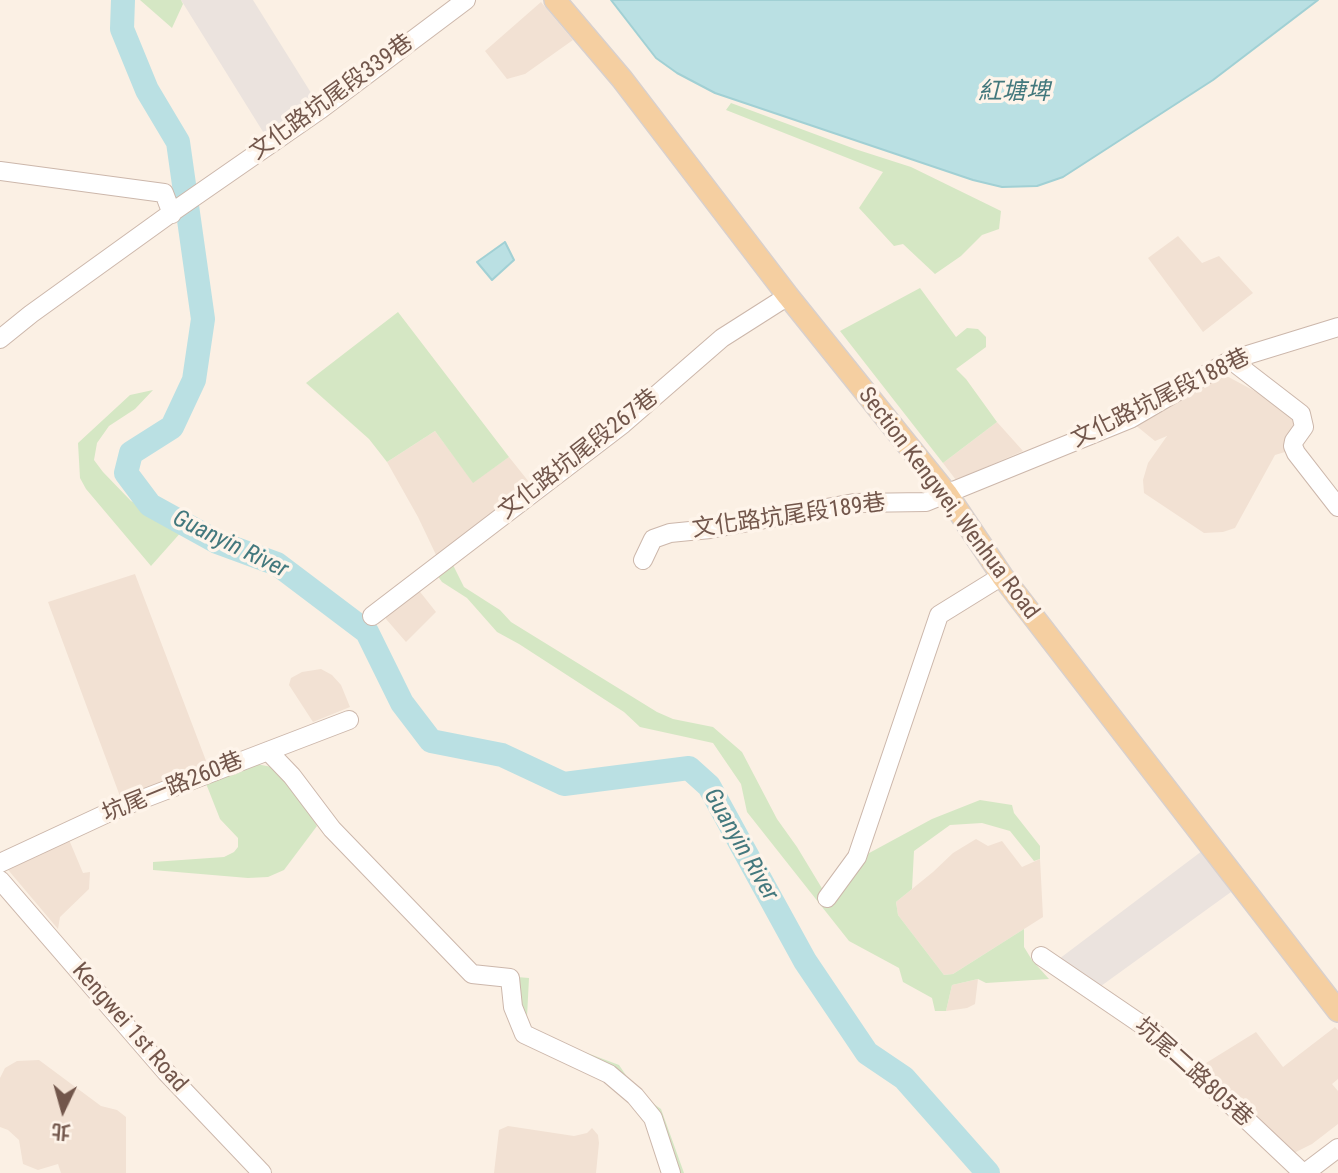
<!DOCTYPE html>
<html>
<head>
<meta charset="utf-8">
<style>
  body { margin:0 }
  #map { position:relative; width:1338px; height:1173px; overflow:hidden; background:#fbf0e4; font-family:"Roboto Condensed","Noto Sans TC",sans-serif }
  canvas { display:block }
  .north { position:absolute; left:28px; top:1075px; width:70px; height:70px; -webkit-text-stroke:5px #fef4ea; paint-order:stroke; rotate:185deg; font-size:19px; font-weight:700; line-height:28px; text-align:center; color:#72564b }
  .north::after { content:''; display:block; margin:auto; width:24px; height:32px; background:#72564b; clip-path:polygon(50% 0,100% 100%,50% 72%,0 100%) }
</style>
</head>
<body>
<div id="map">
<canvas width="1338" height="1173"></canvas>
<div class="north">北</div>
</div>
<script>
const ctx = document.querySelector('canvas').getContext('2d');
ctx.lineJoin = 'round';
function paint(path, color) { ctx.fillStyle = color; ctx.fill(path, 'evenodd'); }
const shape = rows => new Path2D(rows.map(r => 'M' + r).join(''));
function strokePath(path, color, width, dash) { ctx.strokeStyle = color; ctx.lineWidth = width; ctx.lineCap = dash ? 'butt' : 'round'; ctx.setLineDash(dash || []); ctx.stroke(path); }
function drawText(font, color, halo, rows, align = 'center') {
  ctx.font = font + ' "Roboto Condensed","Noto Sans TC",sans-serif'; ctx.lineWidth = 7; ctx.setLineDash([]); ctx.textBaseline = 'middle'; ctx.strokeStyle = halo; ctx.fillStyle = color; for (const [text, x, y, turn = 0] of rows) {
    ctx.save(); ctx.translate(x, y); ctx.rotate((+turn || 0) * Math.PI / 180); ctx.textAlign = isNaN(turn) ? turn : align; if (halo) ctx.strokeText(text, 0, 0); ctx.fillText(text, 0, 0); ctx.restore();
  }
}
paint(shape([
  [541,2,573,40,525,74,507,79,485,51],
  [1178,236,1202,263,1219,256,1253,293,1203,332,1148,258],
  [1221,373,1294,412,1297,427,1285,452,1275,455,1235,528,1223,532,1204,533,1144,493,1143,480,1148,463,1167,436,1155,441,1134,424],
  [997,422,1023,451,956,480,943,463],
  [435,431,473,482,509,457,529,482,437,557,418,517,387,462],
  [135,574,208,766,121,799,48,602],
  [417,588,436,612,406,642,386,619,386,610],
  [321,669,332,675,341,685,350,707,313,722,289,685,291,678,302,672],
  [67,835,83,873,90,872,89,889,60,917,58,929,4,865],
  [976,839,988,846,1002,841,1022,867,1040,859,1043,917,953,974,944,975,898,915,896,902,933,872,953,853],
  [978,979,975,1004,967,1008,946,1011,952,985],
  [1335,1027,1338,1030,1338,1079,1332,1084,1338,1091,1338,1124,1312,1144,1282,1159,1198,1068,1256,1032,1283,1067],
  [39,1060,101,1106,117,1110,126,1117,126,1173,61,1173,58,1164,38,1170,23,1164,19,1140,8,1130,0,1127,0,1078,5,1068,17,1061],
  [508,1126,574,1136,587,1133,592,1128,598,1135,599,1143,596,1173,494,1173,499,1130]
]), '#f2e1d3');
paint(shape([
  [181,0,253,0,313,96,265,135],
  [1202,851,1231,892,1101,986,1083,974,1055,962]
]), '#ebe3de');
paint(shape([
  [140,0,181,0,183,4,172,28],
  [731,103,855,149,911,167,1001,211,999,229,982,235,961,256,935,274,903,244,894,246,859,208,883,172,726,110],
  [920,288,956,337,967,328,978,329,986,337,986,347,956,369,966,379,997,422,943,463,840,331],
  [398,312,509,457,473,483,435,431,387,462,369,439,306,383],
  [153,390,135,409,109,426,97,443,94,460,103,472,131,501,183,530,151,566,86,489,80,478,78,443,130,395],
  [450,559,464,587,500,610,511,622,657,712,673,719,713,727,742,752,777,819,797,847,823,890,860,858,932,819,980,800,1012,805,1014,813,1040,846,1040,859,1034,861,1010,831,982,823,950,825,914,851,912,889,896,902,898,915,944,975,953,974,1024,929,1024,947,1032,960,1049,979,986,983,978,979,952,985,946,1011,935,1011,932,998,903,982,899,968,849,941,747,812,741,784,713,743,640,727,624,712,519,644,497,632,467,598,442,582,437,575],
  [251,763,272,767,285,773,317,826,284,870,268,877,248,878,153,870,153,862,224,857,234,852,238,847,238,838,220,819,205,781],
  [517,977,529,978,527,1017,530,1028,534,1033,619,1065,638,1093,661,1109,684,1173,678,1173,665,1147,609,1073,525,1036]
]), '#d5e7c4');
const water = shape([
  [611,0,1318,0,1213,80,1063,177,1037,186,1002,187,973,180,715,93,677,73,656,58,611,0],
  [505,242,514,260,492,280,477,262,505,242]
]);
paint(water, '#bae0e3');
strokePath(water, '#a1d0d4', 2);
strokePath(shape([
  [123,0,122,29,147,90,178,142,203,319,194,380,172,427,131,453,126,473,150,505,217,542,277,564,367,632,402,703,431,741,502,755,564,784,689,768,709,786,805,961,867,1053,904,1078,988,1173]
]), '#bae0e3', 24);
const minor = shape([
  [0,171,164,193,172,214],
  [0,339,31,314,174,211,321,109,466,0],
  [1231,360,1301,414,1304,427,1294,441,1293,446,1296,453,1338,507],
  [643,560,653,539,670,533,710,529,854,503,926,502,1130,419,1231,360,1338,327],
  [372,616,623,424,722,338,788,296],
  [268,751,292,776,332,829,472,974,510,978,513,1007,524,1034,609,1074,635,1096,653,1118,671,1173],
  [0,863,114,810,349,720],
  [0,880,166,1072,262,1173],
  [827,898,857,857,939,615,1002,576],
  [1041,956,1157,1035,1303,1173],
  [1305,1173,1338,1148]
]);
const major = shape([
  [555,0,622,79,788,296,947,494,1002,576,1338,1011]
]);
strokePath(minor, '#ccb7ab', 20);
strokePath(major, '#d8d0cd', 24);
strokePath(minor, '#fff', 18);
strokePath(major, '#f5cfa1', 21);
drawText('23px', '#72564b', '#fef4ea', [
  ["文化路坑尾段339巷",332,98,-36],
  ["文化路坑尾段188巷",1161,399,-26],
  ["文化路坑尾段267巷",579,455,-38],
  ["Section Kengwei, Wenhua Road",948,504,53],
  ["文化路坑尾段189巷",789,517,-8],
  ["坑尾一路260巷",173,788,-22],
  ["Kengwei 1st Road",129,1028,49],
  ["坑尾二路805巷",1193,1073,42]
]);
drawText('italic 24px', '#43787d', '#fef4ea', [
  ["紅塘埤",1014,93],
  ["Guanyin River",230,545,26],
  ["Guanyin River",740,845,60]
]);
</script>
</body>
</html>
